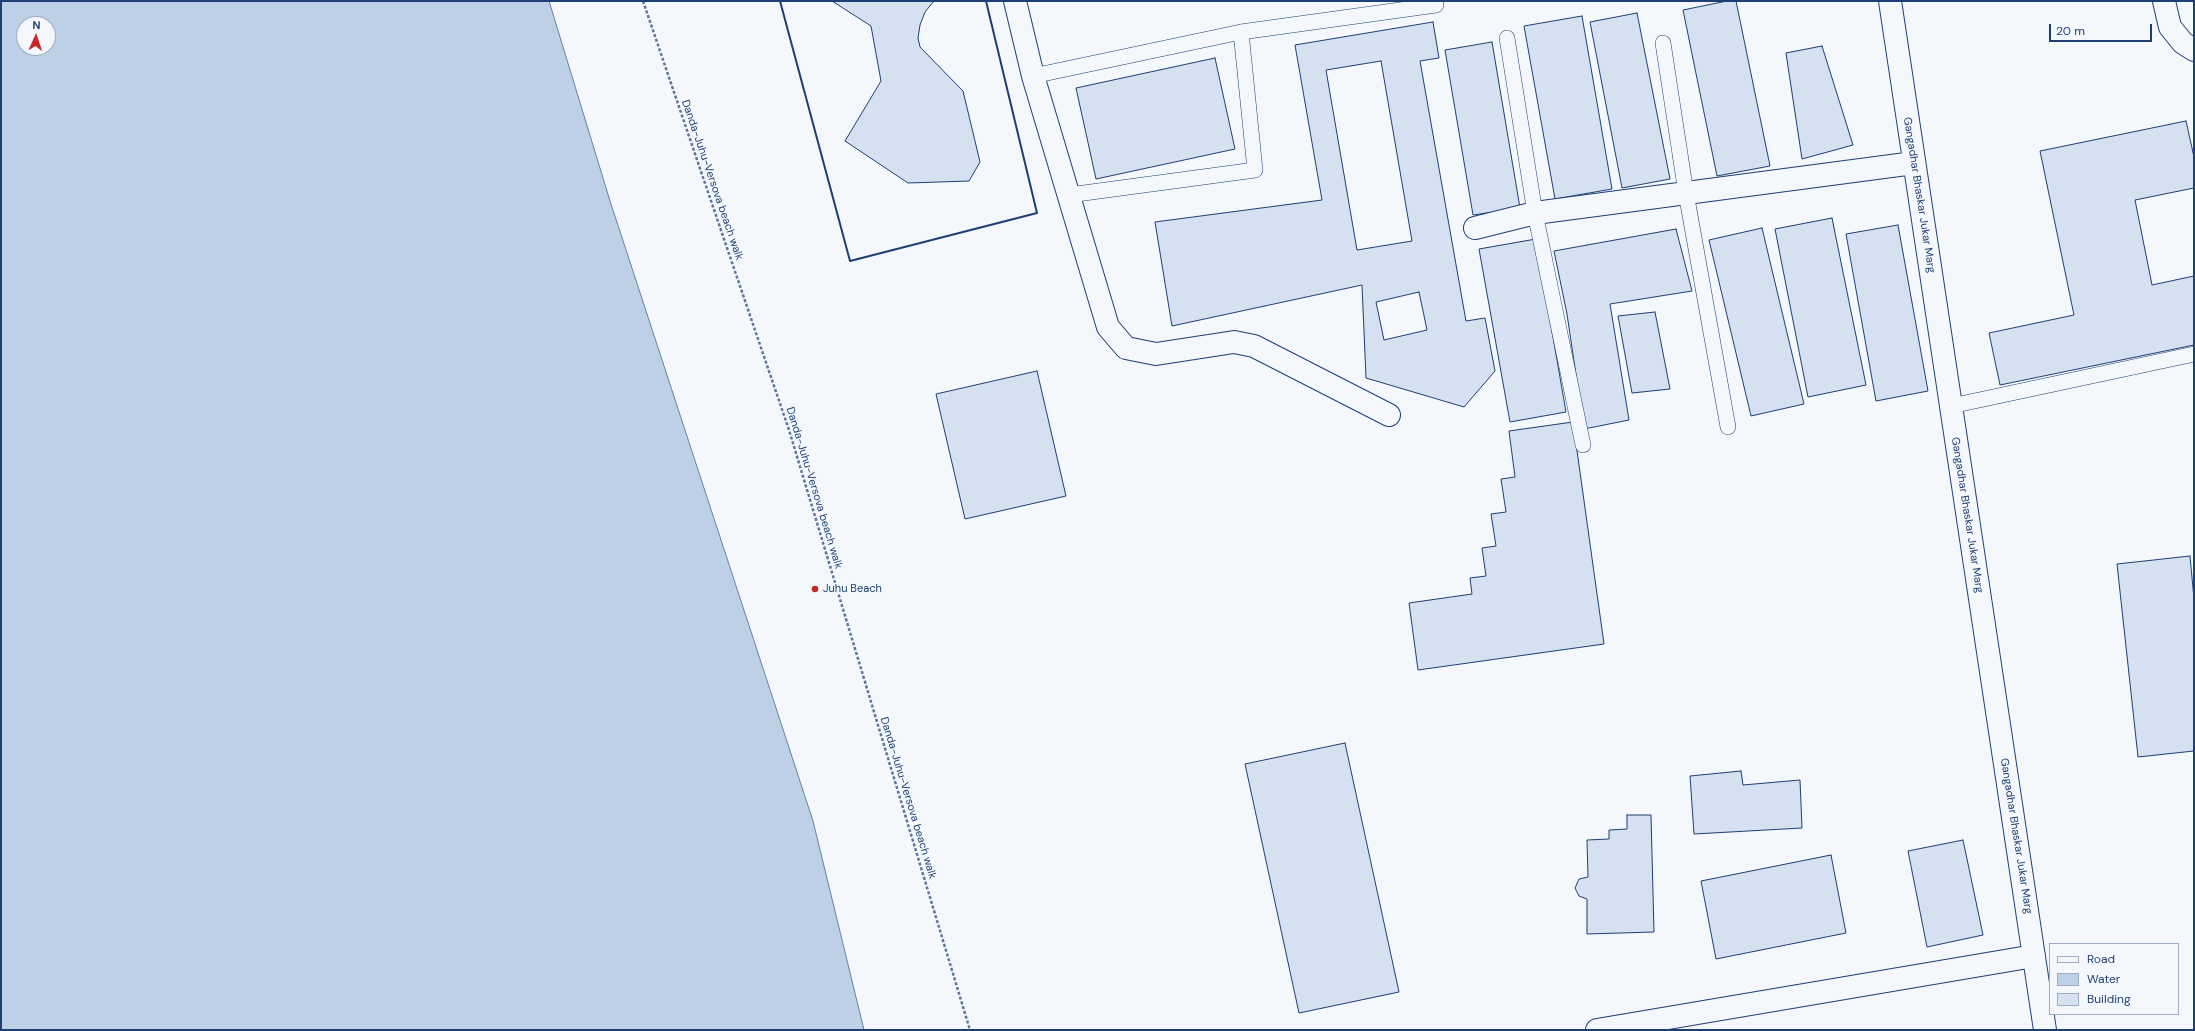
<!DOCTYPE html>
<html>
<head>
<meta charset="utf-8">
<style>
  body { margin:0 }
  #map { position:relative; width:2195px; height:1031px; overflow:hidden; background:#f4f7fb; font-family:"DM Sans",sans-serif }
  canvas { display:block }
  .frame { position:absolute; inset:0; border:2px solid #1d3f73; pointer-events:none }
  .legend { position:absolute; left:2049px; top:943px; width:130px; height:72px; box-sizing:border-box; background:#f4f7fb; border:1px solid #9eadc5; margin:0; padding:5px 7px; list-style:none; font-size:12px; color:#1d3f73 }
  .legend li { display:flex; align-items:center; gap:8px; height:20px }
  .legend b { width:20px; border:1px solid #9eadc5 }
  .north { position:absolute; left:16px; top:16px; width:40px; height:40px; box-sizing:border-box; background:#f4f7fb; border:1px solid #9eadc5; border-radius:50%; rotate:3deg; font-size:11px; font-weight:700; line-height:16px; text-align:center; color:#1d3f73 }
  .north::after { content:''; display:block; margin:auto; width:14px; height:18px; background:#c62828; clip-path:polygon(50% 0,100% 100%,50% 72%,0 100%) }
  .scale { position:absolute; left:2049px; top:24px; width:103px; height:18px; box-sizing:border-box; border:2px solid #1d3f73; border-top:0; padding-left:5px; font-size:12px; line-height:14px; white-space:nowrap; color:#1d3f73; -webkit-text-stroke:3px #f4f7fb; paint-order:stroke }
</style>
</head>
<body>
<div id="map">
<canvas width="2195" height="1031"></canvas>
<div class="frame"></div>
<ul class="legend">
<li><b style="height:5px;background:#f4f7fb"></b>Road</li>
<li><b style="height:11px;background:#bed0e5"></b>Water</li>
<li><b style="height:11px;background:#d5e0f0"></b>Building</li>
</ul>
<div class="north">N</div>
<div class="scale">20 m</div>
</div>
<script>
const ctx = document.querySelector('canvas').getContext('2d');
ctx.lineJoin = 'round';
function paint(path, color) { ctx.fillStyle = color; ctx.fill(path, 'evenodd'); }
const shape = rows => new Path2D(rows.map(r => 'M' + r).join(''));
function strokePath(path, color, width, dash) { ctx.strokeStyle = color; ctx.lineWidth = width; ctx.lineCap = dash ? 'butt' : 'round'; ctx.setLineDash(dash || []); ctx.stroke(path); }
function drawText(font, color, halo, rows, align = 'center') {
  ctx.font = font + ' "DM Sans",sans-serif'; ctx.lineWidth = 3; ctx.setLineDash([]); ctx.textBaseline = 'middle'; ctx.strokeStyle = halo; ctx.fillStyle = color; for (const [text, x, y, turn = 0] of rows) {
    ctx.save(); ctx.translate(x, y); ctx.rotate((+turn || 0) * Math.PI / 180); ctx.textAlign = isNaN(turn) ? turn : align; if (halo) ctx.strokeText(text, 0, 0); ctx.fillText(text, 0, 0); ctx.restore();
  }
}
const water = shape([
  [1,1,549,1,610,201,813,821,864,1030,1,1030,1,1],
  [24,24,48,24,48,48,24,48,24,24]
]);
paint(water, '#bed0e5');
strokePath(water, '#687fa3', 1);
const building = shape([
  [832,1,934,1,925,12,920,25,918,38,920,47,963,91,980,162,969,181,908,183,845,141,881,81,871,26,832,1],
  [1727,1,1736,1,1770,166,1717,176,1683,10,1727,1],
  [1637,13,1670,179,1622,188,1590,22,1637,13],
  [1582,16,1612,189,1555,199,1524,26,1582,16],
  [1433,22,1439,58,1420,61,1466,321,1485,318,1495,371,1464,407,1366,378,1362,285,1172,326,1155,222,1322,200,1295,45,1433,22],
  [1419,292,1427,330,1384,340,1376,302,1419,292],
  [1492,42,1520,208,1473,215,1445,50,1492,42],
  [1822,46,1853,145,1802,159,1786,53,1822,46],
  [1215,58,1235,149,1096,179,1076,88,1215,58],
  [1381,61,1412,241,1357,250,1326,70,1381,61],
  [2186,121,2194,157,2194,188,2135,200,2152,285,2194,276,2194,345,2000,385,1989,333,2074,315,2040,151,2186,121],
  [1832,218,1866,385,1808,397,1775,229,1832,218],
  [1898,225,1928,391,1876,401,1846,234,1898,225],
  [1762,228,1804,404,1751,416,1709,240,1762,228],
  [1676,229,1692,291,1610,304,1629,420,1584,429,1567,314,1554,251,1676,229],
  [1536,239,1566,412,1510,422,1479,249,1536,239],
  [1655,312,1670,389,1632,393,1618,316,1655,312],
  [1037,371,1066,496,965,519,936,394,1037,371],
  [1573,422,1604,644,1418,670,1409,603,1472,594,1470,578,1486,576,1482,548,1496,546,1491,514,1506,512,1501,479,1515,477,1509,431,1573,422],
  [2190,556,2194,599,2194,751,2138,757,2117,564,2190,556],
  [1345,743,1399,992,1299,1013,1245,764,1345,743],
  [1741,771,1743,785,1800,780,1802,828,1694,834,1690,776,1741,771],
  [1627,815,1651,815,1654,932,1587,934,1587,899,1579,896,1575,888,1579,879,1588,877,1587,840,1609,839,1609,830,1627,829,1627,815],
  [1963,840,1983,935,1927,947,1908,851,1963,840],
  [1831,855,1846,933,1716,959,1701,881,1831,855]
]);
paint(building, '#d5e0f0');
strokePath(building, '#1d3f73', 1);
const service = shape([
  [1507,38,1535,213,1583,445],
  [1663,43,1686,193,1728,427],
  [1033,76,1241,32,1436,5],
  [1069,195,1255,170,1241,32],
  [1951,406,2194,354]
]);
const minor = shape([
  [1015,1,1033,76,1108,327,1126,348,1156,354,1234,342,1254,346,1389,415],
  [1890,1,2045,1030],
  [2164,1,2170,27,2183,43,2194,50],
  [1475,228,1535,213,1914,163],
  [1597,1030,2034,956]
]);
strokePath(service, '#1d3f73', 16);
strokePath(minor, '#1d3f73', 24);
strokePath(shape([
  [643,1,789,430,970,1030]
]), '#5e769c', 2.5, [3, 2]);
strokePath(service, '#f4f7fb', 15);
strokePath(minor, '#f4f7fb', 22);
strokePath(shape([
  [780,1,850,261,1037,213,986,1]
]), '#1d3f73', 2);
for (const [x, y, r, color] of [
  [815,589,4,"#c62828"]
]) { const dot = new Path2D(); dot.arc(x, y, r, 0, 2 * Math.PI); ctx.fillStyle = color; ctx.fill(dot); strokePath(dot, '#f4f7fb', 1.5); }
drawText('11px', '#1d3f73', '#f4f7fb', [
  ["Danda-Juhu-Versova beach walk",712,180,71],
  ["Gangadhar Bhaskar Jukar Marg",1919,195,81],
  ["Danda-Juhu-Versova beach walk",814,488,73],
  ["Gangadhar Bhaskar Jukar Marg",1967,515,81],
  ["Danda-Juhu-Versova beach walk",908,798,73],
  ["Gangadhar Bhaskar Jukar Marg",2016,836,81]
]);
drawText('11px', '#1d3f73', '#f4f7fb', [
  ["Juhu Beach",823,589]
], 'left');
</script>
</body>
</html>
